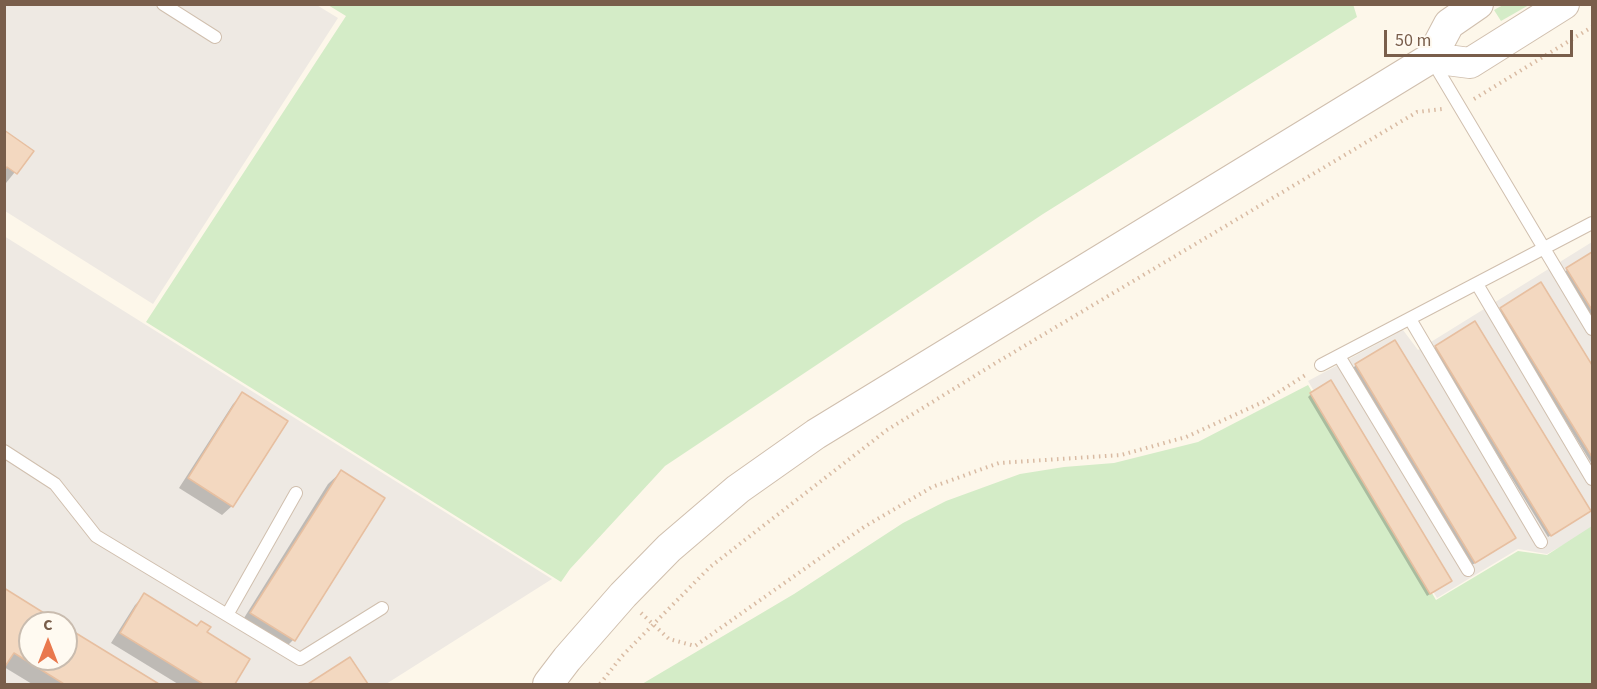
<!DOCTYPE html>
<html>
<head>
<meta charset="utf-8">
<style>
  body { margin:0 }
  #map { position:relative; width:1597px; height:689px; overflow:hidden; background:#fdf7ea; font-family:"Source Sans 3",sans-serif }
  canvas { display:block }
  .frame { position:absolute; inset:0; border:6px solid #795e4b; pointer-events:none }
  .north { position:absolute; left:18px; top:611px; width:60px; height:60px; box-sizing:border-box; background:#fffaf1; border:2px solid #c9bcaf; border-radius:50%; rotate:0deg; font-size:16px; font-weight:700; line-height:24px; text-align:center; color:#795e4b }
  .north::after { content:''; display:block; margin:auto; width:21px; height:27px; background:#e9784d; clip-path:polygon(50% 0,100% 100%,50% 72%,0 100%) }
  .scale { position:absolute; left:1384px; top:30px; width:189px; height:27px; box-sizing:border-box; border:3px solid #795e4b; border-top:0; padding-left:8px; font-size:18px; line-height:21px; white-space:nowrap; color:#795e4b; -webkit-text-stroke:4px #fffaf1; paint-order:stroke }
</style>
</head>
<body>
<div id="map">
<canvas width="1597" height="689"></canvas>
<div class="frame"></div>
<div class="north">С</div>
<div class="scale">50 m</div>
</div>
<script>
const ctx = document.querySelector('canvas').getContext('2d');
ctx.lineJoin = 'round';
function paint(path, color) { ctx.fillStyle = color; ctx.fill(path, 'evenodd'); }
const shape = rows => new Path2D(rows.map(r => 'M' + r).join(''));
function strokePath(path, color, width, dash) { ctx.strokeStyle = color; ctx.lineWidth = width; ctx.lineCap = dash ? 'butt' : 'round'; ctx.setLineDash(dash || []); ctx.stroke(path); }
paint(shape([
  [315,4,338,18,153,304,5,211,4,5],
  [4,236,552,579,386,684,5,684],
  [30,623,66,623,66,659,30,659],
  [1592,242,1592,529,1547,554,1518,549,1437,598,1308,381,1403,330,1418,350]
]), '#eee9e3');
paint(shape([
  [1353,4,1357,17,1043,214,665,466,570,569,561,582,146,322,346,16,328,5],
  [1503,5,1503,4,1529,5,1501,21,1494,10],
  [1308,385,1436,600,1518,551,1547,555,1592,526,1592,684,642,684,794,594,903,523,946,501,1020,474,1064,467,1114,463,1198,442]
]), '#d4ecc7');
paint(shape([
  [4,132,32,151,6,183,4,182],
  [1592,254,1592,318,1564,272],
  [1541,284,1592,368,1592,464,1498,312],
  [1436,347,1589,511,1586,514,1548,537,1433,350],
  [1356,365,1511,540,1472,565,1353,368],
  [243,394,232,506,222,515,179,488,233,404],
  [1311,394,1447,583,1427,596,1308,397],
  [341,472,293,640,281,652,239,626,328,484],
  [4,590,57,623,30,623,30,659,66,659,66,628,156,684,32,684,4,667],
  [145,595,248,660,233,684,178,684,111,643,135,605],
  [349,659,366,684,310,684]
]), '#0003');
const building = shape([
  [4,130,34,151,17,174,7,167,4,171,4,130],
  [1592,252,1592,310,1566,268,1592,252],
  [1541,282,1592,365,1592,457,1500,308,1541,282],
  [1475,321,1591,511,1551,536,1435,346,1475,321],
  [1395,340,1516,538,1475,563,1355,364,1395,340],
  [1331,380,1452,581,1430,594,1310,393,1331,380],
  [242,392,288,421,233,507,188,478,242,392],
  [341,470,385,498,295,641,250,613,341,470],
  [4,588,60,623,30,623,30,659,66,659,66,627,159,684,64,684,14,653,4,668,4,588],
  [144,593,197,626,201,621,211,627,207,632,250,659,235,684,203,684,120,633,144,593],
  [350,657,368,684,308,684,350,657]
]);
paint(building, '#f3d8c0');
strokePath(building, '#e7bfa0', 1.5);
const service = shape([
  [163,4,215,37],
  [1433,62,1592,329],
  [1477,284,1592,479],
  [1410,319,1541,542],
  [1339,356,1468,570],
  [1321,365,1592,223],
  [4,451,55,484,96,536,300,659,382,608],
  [227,615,296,493]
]);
const tertiary = shape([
  [1431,58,1470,63,1564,4],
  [548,684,567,659,623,595,669,548,738,489,816,434,1431,58,1449,24,1478,4]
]);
strokePath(service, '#d0bfae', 14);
strokePath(tertiary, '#d0bfae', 32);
strokePath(shape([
  [1474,99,1592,27],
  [641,613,669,639,695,646,864,527,932,487,999,463,1121,455,1186,437,1263,402,1307,374],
  [600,684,622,656,710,567,887,430,994,364,1417,112,1442,109]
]), '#d9bba3', 4, [1.5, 4.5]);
strokePath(service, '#fff', 12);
strokePath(tertiary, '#fff', 30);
</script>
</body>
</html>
